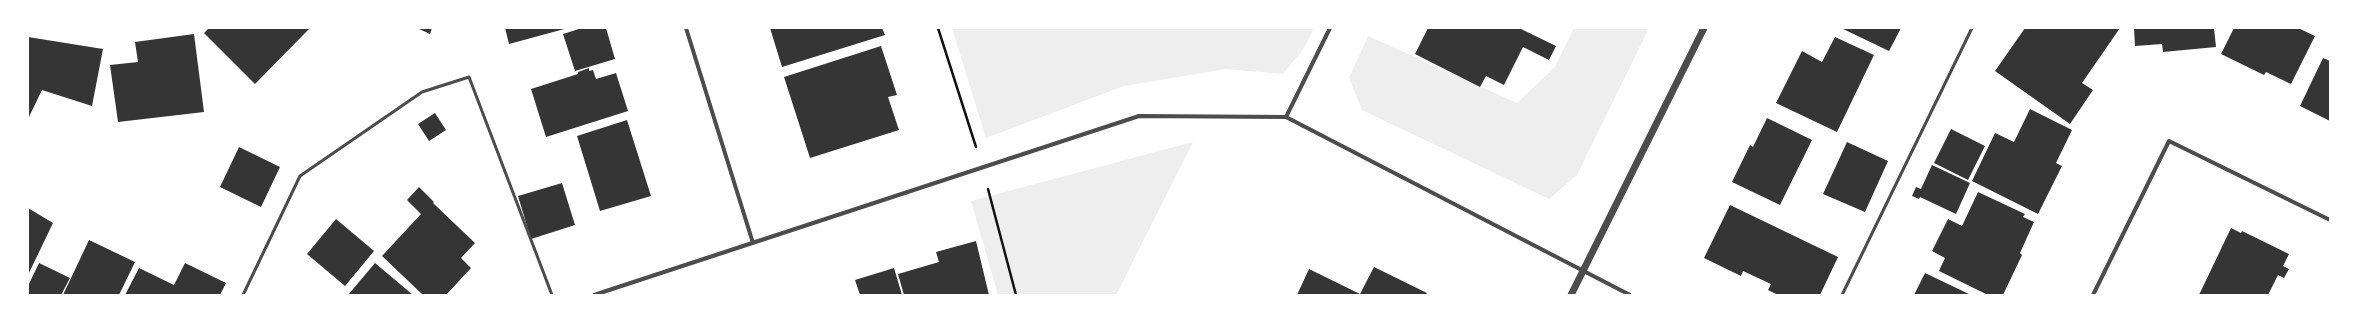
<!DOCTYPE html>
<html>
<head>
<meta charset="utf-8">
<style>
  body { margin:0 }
  #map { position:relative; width:2358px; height:323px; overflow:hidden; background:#fff; font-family:"Noto Sans",sans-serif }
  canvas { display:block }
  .frame { position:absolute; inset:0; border:29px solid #fff; pointer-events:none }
</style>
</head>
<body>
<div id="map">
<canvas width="2358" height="323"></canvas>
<div class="frame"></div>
</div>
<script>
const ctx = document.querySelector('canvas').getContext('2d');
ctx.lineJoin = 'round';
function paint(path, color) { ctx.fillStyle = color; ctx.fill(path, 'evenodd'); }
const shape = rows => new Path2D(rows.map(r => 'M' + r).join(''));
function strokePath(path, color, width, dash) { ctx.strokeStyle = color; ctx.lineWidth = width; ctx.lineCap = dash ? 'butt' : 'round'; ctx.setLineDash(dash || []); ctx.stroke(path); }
paint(shape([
  [952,28,1314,28,1304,48,1283,74,1226,69,1124,86,986,138],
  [1574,28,1649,28,1577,175,1549,199,1362,110,1349,78,1368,36,1517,103,1555,67],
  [1193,142,1116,295,998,295,971,201]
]), '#eee');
paint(shape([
  [209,28,310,28,255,84,204,33],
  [417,28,432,28,430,34],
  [505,28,568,28,509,44],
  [582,28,606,28,615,59,575,71,563,34],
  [770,28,882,28,885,35,782,67],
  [1428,28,1519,28,1556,46,1549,60,1523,47,1504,85,1486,76,1480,87,1415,54],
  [1841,28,1901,28,1889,51],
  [2025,28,2120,28,2082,83,2093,90,2070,124,1995,71],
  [2134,28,2214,28,2216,47,2163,52,2162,44,2135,46],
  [2234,28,2298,28,2315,36,2291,84,2266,72,2264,75,2221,54],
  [194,34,204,112,118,122,110,65,138,62,135,42],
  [28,37,103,49,92,106,42,90,28,119],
  [1835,37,1874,55,1837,132,1776,103,1802,51,1822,62],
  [881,46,897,95,888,97,899,130,810,158,784,77],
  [2323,58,2330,61,2330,121,2300,106],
  [589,68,589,71,593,70,596,79,616,73,628,111,546,137,531,89,578,74,578,72],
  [2030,109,2072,130,2056,163,2062,166,2038,214,1972,181,1995,133,2014,142],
  [435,113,446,130,429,141,418,124],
  [1767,118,1812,140,1780,205,1732,182,1750,145,1753,147],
  [627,120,651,196,600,211,577,136],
  [1951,129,1985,146,1968,180,1934,163],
  [1847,142,1888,161,1865,212,1823,194],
  [239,147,280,167,261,207,220,187],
  [1932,165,1970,183,1956,214,1920,197,1919,199,1912,196,1916,187,1921,189],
  [562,183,575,225,531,239,518,196],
  [419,187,434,202,433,203,475,243,461,258,471,268,446,295,423,295,382,256,421,214,407,200],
  [1978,192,2025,214,2023,217,2034,222,2020,253,2022,255,2003,295,1988,295,1939,271,1945,258,1932,251,1948,219,1962,226],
  [1730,205,1838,257,1820,295,1778,295,1768,290,1771,284,1743,271,1741,276,1704,258],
  [28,208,53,223,28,275],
  [336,219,374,251,345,286,307,254],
  [2231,228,2241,233,2242,231,2289,254,2283,266,2289,269,2284,278,2278,275,2268,295,2199,295],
  [89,240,135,262,119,295,63,295],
  [976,241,989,295,904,295,898,274,939,262,936,252],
  [39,263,70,278,61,295,28,295,28,286],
  [185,263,226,283,220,295,125,295,139,268,174,285],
  [375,263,413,295,348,295],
  [1374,267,1427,293,1425,295,1297,295,1309,269,1360,294],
  [894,268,902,295,860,295,855,280],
  [1925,273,1971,295,1914,295]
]), '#353535');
strokePath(shape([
  [938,28,976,147],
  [988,189,1016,295]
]), '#111', 2.5);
strokePath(shape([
  [243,295,300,176,422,92,469,77,552,295],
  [1842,295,1972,28]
]), '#4c4c4c', 3);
strokePath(shape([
  [686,28,753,243],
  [1286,117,1330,28],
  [594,295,1139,116,1286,117,1630,295],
  [2093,295,2169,141,2330,220]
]), '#4c4c4c', 4);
strokePath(shape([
  [1571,295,1704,28]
]), '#4c4c4c', 7);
</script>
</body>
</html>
